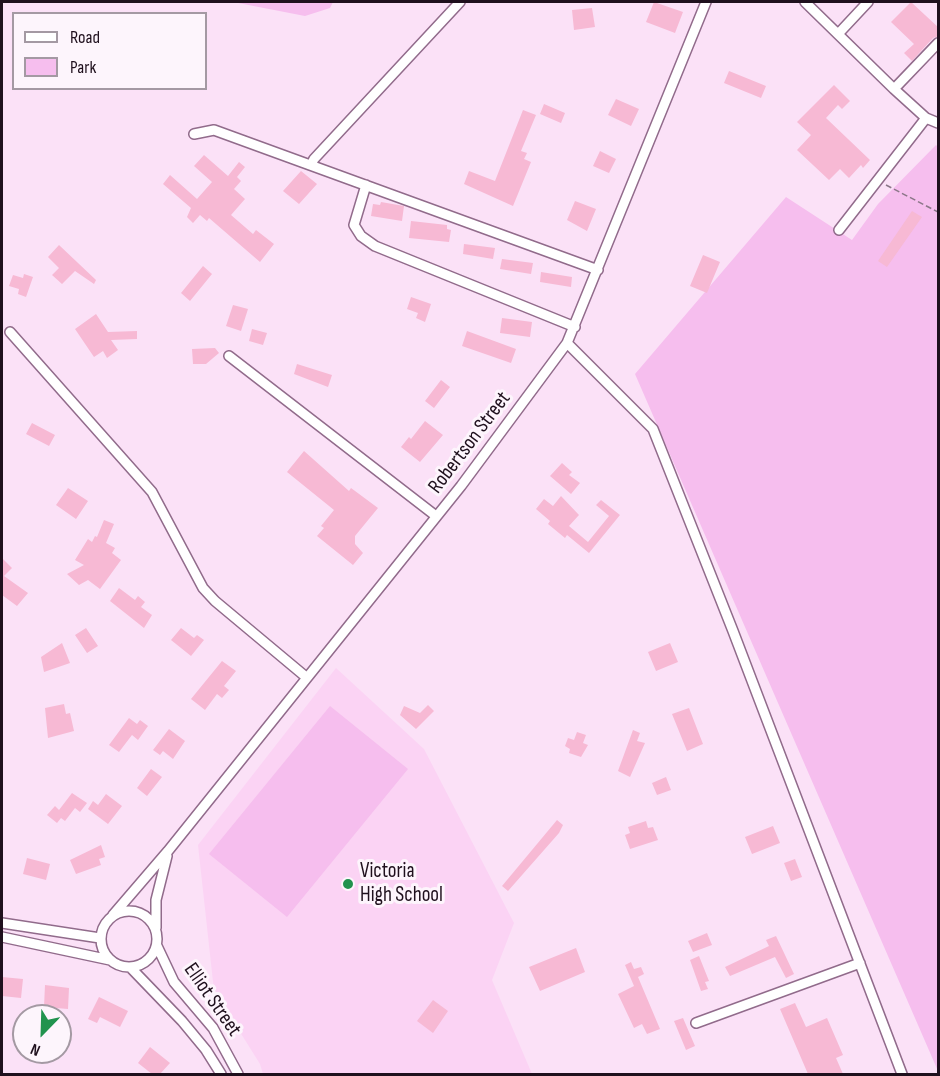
<!DOCTYPE html>
<html>
<head>
<meta charset="utf-8">
<style>
  body { margin:0 }
  #map { position:relative; width:940px; height:1076px; overflow:hidden; background:#fbe1f7; font-family:"Sofia Sans Condensed",sans-serif }
  canvas { display:block }
  .frame { position:absolute; inset:0; border:3px solid #1f101d; pointer-events:none }
  .legend { position:absolute; left:12px; top:12px; width:195px; height:78px; box-sizing:border-box; background:#fdf5fc; border:2px solid #a499a3; margin:0; padding:8px 10px; list-style:none; font-size:18px; color:#1f101d }
  .legend li { display:flex; align-items:center; gap:12px; height:30px }
  .legend b { width:30px; border:2px solid #a499a3 }
  .north { position:absolute; left:12px; top:1004px; width:60px; height:60px; box-sizing:border-box; background:#fdf5fc; border:2px solid #a499a3; border-radius:50%; rotate:203deg; font-size:16px; font-weight:700; line-height:24px; text-align:center; color:#1f101d }
  .north::after { content:''; display:block; margin:auto; width:21px; height:27px; background:#21934e; clip-path:polygon(50% 0,100% 100%,50% 72%,0 100%) }
</style>
</head>
<body>
<div id="map">
<canvas width="940" height="1076"></canvas>
<div class="frame"></div>
<ul class="legend">
<li><b style="height:8px;background:#fff"></b>Road</li>
<li><b style="height:16px;background:#f6beee"></b>Park</li>
</ul>
<div class="north">N</div>
</div>
<script>
const ctx = document.querySelector('canvas').getContext('2d');
ctx.lineJoin = 'round';
function paint(path, color) { ctx.fillStyle = color; ctx.fill(path, 'evenodd'); }
const shape = rows => new Path2D(rows.map(r => 'M' + r).join(''));
function strokePath(path, color, width, dash) { ctx.strokeStyle = color; ctx.lineWidth = width; ctx.lineCap = dash ? 'butt' : 'round'; ctx.setLineDash(dash || []); ctx.stroke(path); }
function drawText(font, color, halo, rows, align = 'center') {
  ctx.font = font + ' "Sofia Sans Condensed",sans-serif'; ctx.lineWidth = 6; ctx.setLineDash([]); ctx.textBaseline = 'middle'; ctx.strokeStyle = halo; ctx.fillStyle = color; for (const [text, x, y, turn = 0] of rows) {
    ctx.save(); ctx.translate(x, y); ctx.rotate((+turn || 0) * Math.PI / 180); ctx.textAlign = isNaN(turn) ? turn : align; if (halo) ctx.strokeText(text, 0, 0); ctx.fillText(text, 0, 0); ctx.restore();
  }
}
paint(shape([
  [336,668,424,749,514,923,492,980,532,1074,263,1074,260,1064,230,1016,215,1000,198,845]
]), '#fbd3f4');
paint(shape([
  [233,2,333,2,330,8,305,16],
  [936,145,938,147,938,1071,635,374,786,197,852,240,878,204],
  [330,706,408,769,287,917,209,854]
]), '#f6beee');
paint(shape([
  [654,2,683,12,675,33,646,22],
  [911,2,939,28,939,36,933,38,912,61,904,53,914,44,891,22],
  [592,8,595,27,574,30,572,10],
  [729,71,766,86,761,98,724,83],
  [834,85,850,101,842,109,838,105,826,118,870,160,863,168,861,165,849,178,840,169,829,180,797,150,811,135,797,122],
  [616,99,639,109,631,126,608,115],
  [544,104,565,113,561,123,540,114],
  [523,110,536,115,521,151,527,153,524,159,531,162,513,206,464,184,469,171,495,181],
  [600,151,616,159,609,173,593,166],
  [204,155,228,176,239,162,245,167,237,177,241,181,234,189,245,199,231,215,253,234,256,230,274,244,260,262,209,218,207,221,200,215,193,223,187,217,191,208,163,184,170,175,197,199,212,182,194,166],
  [301,171,317,184,299,204,283,191],
  [575,201,596,209,587,231,567,220],
  [381,202,404,206,402,221,371,216,373,204,380,205],
  [912,211,922,217,887,267,878,261],
  [411,221,447,225,447,229,451,230,449,242,409,238],
  [464,244,495,248,493,259,463,254],
  [59,245,96,280,94,284,75,271,62,284,52,275,59,268,48,257],
  [703,255,720,262,707,293,690,286],
  [502,259,533,263,531,274,500,269],
  [203,266,212,274,190,301,181,293],
  [541,272,572,277,571,287,540,282],
  [24,274,33,277,26,297,18,294,19,289,9,286,13,275,23,278],
  [411,297,431,304,425,322,416,318,418,313,407,309],
  [233,305,248,309,241,331,226,326],
  [96,314,108,332,137,331,137,339,111,340,118,350,107,358,103,351,94,357,75,329],
  [502,318,532,322,530,337,500,333],
  [252,329,267,333,263,345,249,341],
  [467,331,516,349,511,363,462,346],
  [215,348,219,353,206,364,193,364,192,349],
  [297,364,332,375,328,387,294,374],
  [441,380,450,387,434,408,425,401],
  [425,421,443,435,420,462,401,447,409,437,411,439],
  [32,423,55,435,49,446,26,434],
  [304,451,349,491,351,488,378,508,355,536,355,544,363,553,353,565,317,536,324,528,321,526,334,510,287,472],
  [562,463,572,472,569,475,580,483,571,494,550,476],
  [68,488,88,501,76,519,56,505],
  [561,496,579,515,569,526,588,542,609,516,596,505,601,500,620,515,589,553,567,535,565,538,548,524,550,521,536,509,544,499,553,506],
  [104,520,114,524,106,543,115,548,112,553,121,560,100,589,88,580,79,585,67,574,84,565,75,560,88,539,92,542,95,536,97,537],
  [2,558,12,568,4,576,28,593,17,606,2,595],
  [119,588,135,600,138,596,145,602,141,607,152,615,144,628,110,601],
  [86,628,98,646,87,653,75,635],
  [181,628,194,638,197,635,204,640,191,656,171,640],
  [62,643,70,663,44,672,41,657],
  [670,643,678,662,656,671,648,652],
  [222,661,236,671,224,686,229,690,222,698,217,694,205,710,191,699],
  [64,704,66,714,70,713,74,731,48,738,45,708],
  [428,705,434,711,416,729,400,715,404,706,420,713],
  [689,708,703,744,687,751,672,714],
  [129,718,137,724,140,720,148,726,138,740,132,735,119,752,109,745],
  [169,729,185,741,173,759,163,751,160,755,153,750],
  [633,730,640,733,637,741,645,743,630,777,618,771],
  [577,732,586,735,583,743,588,745,581,757,569,753,570,749,565,746,568,738,574,740],
  [151,769,162,777,147,796,137,788],
  [666,777,671,790,657,795,652,783],
  [72,793,87,803,80,812,75,808,65,821,61,818,57,823,47,815,55,806,59,810],
  [106,794,122,806,108,824,88,809,93,801,98,805],
  [557,820,563,825,559,833,508,891,502,886],
  [646,821,648,828,653,827,658,840,630,849,625,835,630,833,628,827],
  [773,826,780,843,752,854,745,837],
  [101,845,105,857,99,859,101,865,76,874,70,860],
  [27,858,50,864,46,880,23,874],
  [795,859,802,877,791,881,784,863],
  [707,933,712,945,693,952,688,941],
  [776,936,794,974,786,978,775,957,730,976,725,967,769,946,766,940],
  [576,948,585,972,540,991,529,967],
  [699,956,709,981,705,982,708,989,701,991,690,960],
  [631,962,634,969,641,967,644,974,638,977,660,1029,647,1034,642,1024,634,1028,618,994,634,986,625,965],
  [2,977,23,979,21,998,2,996],
  [45,985,69,988,68,1009,44,1007],
  [99,997,128,1011,120,1027,100,1017,97,1023,88,1019],
  [433,1000,448,1011,433,1033,417,1021],
  [795,1003,806,1027,827,1018,843,1055,836,1058,843,1074,808,1074,780,1009],
  [683,1018,695,1046,686,1050,674,1021],
  [150,1047,170,1063,160,1074,152,1074,138,1063]
]), '#f7b9d4');
const minor = shape([
  [805,2,894,89,926,118,938,123],
  [839,33,868,2],
  [894,89,938,43],
  [194,134,214,130,598,270],
  [311,165,314,159,460,2],
  [366,185,354,225,361,236,375,246,575,327],
  [839,230,926,118],
  [10,332,152,492,203,588,215,601,306,677],
  [567,343,653,429,733,631,902,1074],
  [229,356,436,516],
  '101 939a28 28 0 1 1 56 0a28 28 0 1 1-56 0Z',
  [113,915,168,851,461,486,567,343,706,2],
  [2,923,100,938],
  [156,928,156,900,167,856],
  [2,937,110,960],
  [157,946,174,982,213,1028,238,1074],
  [130,967,182,1021,206,1050,221,1074],
  [696,1023,860,963]
]);
strokePath(minor, '#916b8b', 12);
strokePath(shape([
  [886,185,938,212]
]), '#8b7788', 1.5, [6, 3]);
strokePath(minor, '#fff', 9);
for (const [x, y, r, color] of [
  [348,884,6,"#21934e"]
]) { const dot = new Path2D(); dot.arc(x, y, r, 0, 2 * Math.PI); ctx.fillStyle = color; ctx.fill(dot); strokePath(dot, '#fdf5fc', 2); }
drawText('21px', '#1f101d', '#fdf5fc', [
  ["Robertson Street",470,443,-53],
  ["Elliot Street",212,1000,55]
]);
drawText('21px', '#1f101d', '#fdf5fc', [
  ["Victoria",360,872],
  ["High School",360,896]
], 'left');
</script>
</body>
</html>
